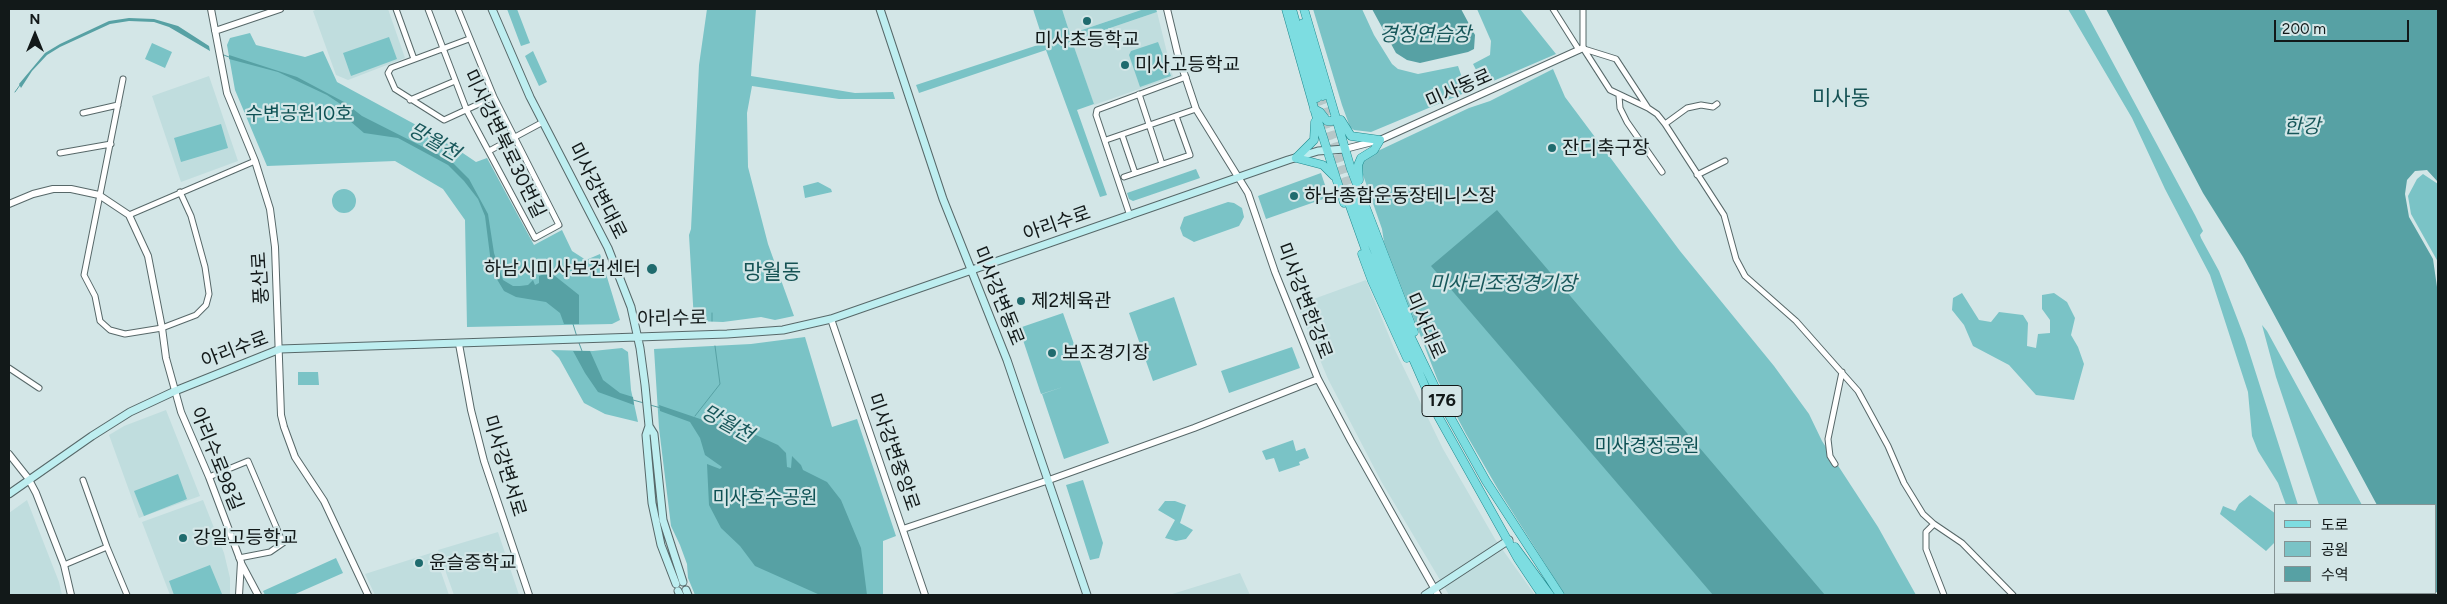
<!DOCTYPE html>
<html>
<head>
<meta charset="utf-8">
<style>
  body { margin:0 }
  #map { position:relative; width:2447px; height:604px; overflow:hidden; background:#d3e6e7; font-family:Figtree,"Noto Sans KR",sans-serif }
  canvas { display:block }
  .frame { position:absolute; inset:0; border:10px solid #121919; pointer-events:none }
  .legend { position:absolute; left:2274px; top:504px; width:162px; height:90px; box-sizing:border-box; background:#d3e6e7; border:1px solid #869495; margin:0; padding:6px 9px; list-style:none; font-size:15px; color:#121919 }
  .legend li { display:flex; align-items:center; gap:10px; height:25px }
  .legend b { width:25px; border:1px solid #869495 }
  .north { position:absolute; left:10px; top:10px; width:50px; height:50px; -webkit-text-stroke:4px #d3e6e7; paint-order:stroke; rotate:0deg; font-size:14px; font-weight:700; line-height:20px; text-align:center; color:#121919 }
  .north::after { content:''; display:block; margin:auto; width:18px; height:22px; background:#121919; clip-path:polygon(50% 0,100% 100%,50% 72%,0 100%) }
  .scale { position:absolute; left:2274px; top:20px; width:135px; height:22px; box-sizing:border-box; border:2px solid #121919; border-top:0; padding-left:6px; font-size:15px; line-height:18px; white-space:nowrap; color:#121919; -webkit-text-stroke:4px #d3e6e7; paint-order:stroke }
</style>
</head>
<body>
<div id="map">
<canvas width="2447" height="604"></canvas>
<div class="frame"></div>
<ul class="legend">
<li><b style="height:6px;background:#7ddde1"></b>도로</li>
<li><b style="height:14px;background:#7ac3c6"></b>공원</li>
<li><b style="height:14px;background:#57a1a4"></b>수역</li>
</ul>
<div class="north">N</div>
<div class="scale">200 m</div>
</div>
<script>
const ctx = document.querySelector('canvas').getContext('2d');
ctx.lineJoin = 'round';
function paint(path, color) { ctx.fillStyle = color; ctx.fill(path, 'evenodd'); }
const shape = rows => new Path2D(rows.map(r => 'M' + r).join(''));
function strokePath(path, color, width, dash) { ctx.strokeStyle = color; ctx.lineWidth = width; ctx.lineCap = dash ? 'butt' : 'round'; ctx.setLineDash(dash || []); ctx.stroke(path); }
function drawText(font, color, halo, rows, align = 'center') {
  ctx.font = font + ' Figtree,"Noto Sans KR",sans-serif'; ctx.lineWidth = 4.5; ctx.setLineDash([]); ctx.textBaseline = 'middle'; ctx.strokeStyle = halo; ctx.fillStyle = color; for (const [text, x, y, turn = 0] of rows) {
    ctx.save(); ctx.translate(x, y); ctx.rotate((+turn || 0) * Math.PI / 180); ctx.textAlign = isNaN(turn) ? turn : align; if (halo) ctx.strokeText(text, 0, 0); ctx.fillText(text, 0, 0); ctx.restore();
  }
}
paint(shape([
  [318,9,388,9,405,58,348,80,336,75,313,11],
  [1062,9,1144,9,1070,34],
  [1157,12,1173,77,1094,105,1072,41],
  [209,76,238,161,181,182,152,96],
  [1366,280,1394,348,1443,449,1495,539,1535,595,1449,595,1381,481,1328,379,1297,305],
  [166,410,200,496,139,518,109,435,124,426],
  [27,500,59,582,62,595,9,595,9,513],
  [203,500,224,553,230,578,230,595,170,595,142,522],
  [498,532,519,595,454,595,438,550],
  [434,552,449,595,375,595,365,574],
  [1240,573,1250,595,1169,595]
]), '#c0ddde');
paint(shape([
  [507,9,517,9,530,43,521,46],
  [707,9,756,9,751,76,855,93,893,92,895,99,839,99,752,86,747,113,748,167,768,244,794,316,775,320,761,317,723,322,694,321,689,235,691,229,699,65],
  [1033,9,1062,9,1070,34,1144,9,1156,9,1157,12,1072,41,1094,104,1077,110,1107,195,1100,197,1046,50,919,93,916,85,1044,43],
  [1313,9,1362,9,1374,35,1392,64,1398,69,1418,74,1458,66,1467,92,1371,132,1354,130,1350,127,1342,105],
  [1477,9,1520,9,1556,54,1484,85,1473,64,1490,55,1491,41],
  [2068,9,2084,9,2195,215,2203,231,2200,235,2201,238,2219,271,2245,339,2298,505,2286,505,2278,483,2258,451,2252,436,2248,392,2210,275,2165,189,2132,118],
  [250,33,256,45,305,57,323,51,337,82,442,139,476,162,487,158,534,245,562,230,572,251,586,260,600,254,620,320,612,324,467,327,465,220,443,189,395,161,267,166,235,90,227,45,230,38],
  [389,37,397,59,351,76,343,53],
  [1158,42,1171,76,1140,87,1129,55,1131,51],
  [152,43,172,52,165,68,145,59],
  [533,51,547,82,539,86,525,56],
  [1553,69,1565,97,1680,251,1774,366,1809,414,1822,441,1878,527,1916,595,1565,595,1499,491,1466,434,1438,381,1384,242,1382,229,1362,172,1362,163,1365,157,1469,108,1490,101],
  [221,124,228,148,181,162,174,138],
  [1196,169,1200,178,1133,201,1129,199,1127,193],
  [1321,173,1329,197,1266,219,1258,196],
  [2423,174,2438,184,2438,262,2411,214,2408,196,2417,179],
  [818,182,831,189,832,192,805,198,803,186],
  '332 201a12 12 0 1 1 24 0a12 12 0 1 1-24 0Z',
  [1228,202,1234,203,1242,208,1244,217,1239,226,1194,242,1183,236,1180,228,1184,217],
  [1962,293,1979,320,1991,322,1999,312,2023,315,2028,323,2027,346,2036,348,2038,334,2050,333,2050,320,2042,309,2042,295,2054,293,2067,302,2075,318,2071,335,2078,347,2084,364,2074,400,2036,395,2009,365,1973,346,1964,325,1952,310,1953,298],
  [1174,297,1197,365,1153,381,1129,313],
  [1063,313,1109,443,1064,459,1042,394,1063,387,1041,394,1019,328],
  [2262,325,2267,331,2362,505,2319,505,2276,377],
  [805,337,832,427,857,419,896,536,883,541,883,595,695,595,688,578,687,564,680,545,671,526,659,428,654,349,751,344],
  [1292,347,1300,368,1229,393,1221,371],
  [622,348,628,352,631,390,638,422,605,414,584,403,559,358,551,350,593,351],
  [298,372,318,372,319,385,298,385],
  [1293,440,1296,451,1305,448,1309,458,1299,462,1300,465,1279,472,1274,458,1266,460,1262,451],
  [178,474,187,499,144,516,134,491],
  [1083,480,1103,543,1099,558,1090,560,1066,485],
  [2250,495,2276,514,2276,541,2266,551,2220,514,2223,506,2235,511,2239,504],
  [1165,501,1175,501,1186,505,1180,523,1193,530,1186,539,1176,541,1165,538,1175,520,1158,510],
  [336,558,343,573,293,595,265,595,263,591],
  [210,565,222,594,174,595,169,581]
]), '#7ac3c6');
paint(shape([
  [1372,9,1461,9,1475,35,1474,49,1468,52,1420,63,1407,60,1396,53],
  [2106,9,2438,9,2438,182,2427,170,2415,171,2407,180,2405,194,2409,217,2433,259,2438,294,2438,593,2436,592,2436,505,2377,505,2243,257,2203,193],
  [129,18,154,19,178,26,209,46,210,51,169,27,154,22,129,21,110,24,60,47,47,55,32,71,21,88,19,84,45,53,60,44,109,21],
  [229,55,297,77,344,102,362,116,451,161,469,179,488,214,494,253,503,280,513,286,520,286,528,285,533,280,535,285,539,283,539,276,550,272,579,295,579,324,564,324,560,313,546,302,516,297,504,291,492,271,485,216,478,199,464,181,448,165,398,138,364,133,350,121,342,105,327,95,278,72,229,59],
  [1497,210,1825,595,1713,595,1431,266],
  [573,351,590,351,603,380,620,393,633,397,634,405,598,392,585,373],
  [659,405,709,422,747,431,778,445,786,453,787,467,791,468,792,456,801,465,803,470,827,482,841,500,861,548,867,595,820,595,755,566,740,546,721,528,709,505,707,464,720,469,722,467,705,455,700,438,690,422,660,411]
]), '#57a1a4');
strokePath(shape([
  [221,54,229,57],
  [15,92,20,85],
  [712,321,712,313],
  [573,324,577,337],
  [579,343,582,351],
  [633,400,644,403],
  [650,405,661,408],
  [695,416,720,384,715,346]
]), '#57a1a4', 1);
strokePath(shape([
  [1323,96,1351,192],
  [1317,98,1346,195]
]), '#b6c7c8', 8, [8, 4]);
const minor = shape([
  [396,9,414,59],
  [428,9,467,111,535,238,559,225,494,97,458,9],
  [1553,9,1579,50],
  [1583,9,1583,48,1610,90,1648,108,1657,114,1665,124,1724,215,1736,259,1745,276,1796,321,1858,391,1888,446,1904,483,1923,514,1934,524,1962,543,2013,595],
  [469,39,391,68,388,73,395,89,444,120,494,97],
  [1584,49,1616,59,1648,108],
  [123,79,84,275,95,296,100,321,110,330,125,334,162,328,196,315,206,305,209,294,205,267,191,216,180,192],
  [1139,94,1162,164],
  [1619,96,1620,108,1627,122,1662,172],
  [410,100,455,81],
  [83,113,118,105],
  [1665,124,1687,108,1701,105,1713,107,1717,104],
  [1122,135,1135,173],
  [1106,140,1196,109],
  [489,151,543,122],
  [60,153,111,144],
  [1697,175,1725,161],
  [1124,177,1190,155,1176,116],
  [129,215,255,161],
  [1130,216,1096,115,1097,110,1186,77],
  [9,368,39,388],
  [1835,464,1830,456,1828,439,1842,372],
  [209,477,248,461,283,543,270,552,239,558],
  [83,480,107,547,127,595],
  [1934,524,1926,532,1926,549,1944,595],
  [64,565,107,547]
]);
const tertiary = shape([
  [211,9,227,93,255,161,270,209,275,247,281,415,284,427,295,457,324,501,368,595],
  [1167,9,1178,55,1196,109,1248,193,1275,272,1318,379,1351,441,1438,595],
  [215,31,280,9],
  [1345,149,1380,140,1583,48],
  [9,204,33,194,53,189,71,189,99,195,129,215,148,256,162,328,166,358,181,412,209,477,241,562,239,595],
  [831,319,925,595],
  [459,344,471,410,484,461,529,595],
  [9,454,28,478,36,493,64,565,71,595],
  [903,529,1049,480,1194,428,1318,379],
  [241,563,258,595]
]);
const secondary = shape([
  [492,9,530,97,608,248,631,307,640,348,645,385,649,426,646,435,652,503,661,545,676,584],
  [880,9,943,199,1007,360,1087,595],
  [649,426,654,434,663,520,683,582],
  [9,494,92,436,130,412,175,391,280,349,727,334,783,330,831,319,1288,160,1318,151,1345,149],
  [686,590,688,595],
  [678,591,680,595],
  [1425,595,1509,540]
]);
const primary = shape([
  [1286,9,1316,115,1344,203],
  [1292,9,1317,98],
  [1304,9,1351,169,1414,332],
  [1303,23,1323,96],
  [1314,109,1320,112,1327,121,1332,121,1336,117],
  [1341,120,1351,136,1380,140,1374,150,1361,158,1358,165,1359,180],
  [1296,158,1314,140,1315,122],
  [1296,158,1323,165,1334,176],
  [1351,192,1403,321,1444,406,1486,481,1560,595],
  [1346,195,1366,251,1438,416,1518,559,1542,595],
  [1362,254,1372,281,1407,358],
  [1515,547,1550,595]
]);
strokePath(minor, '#576869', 7);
strokePath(tertiary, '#576869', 8);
strokePath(secondary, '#576869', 9);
strokePath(primary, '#1f8a8e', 9);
strokePath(minor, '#fff', 5);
strokePath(tertiary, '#fff', 6);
strokePath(secondary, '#beeef0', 7);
strokePath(primary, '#7ddde1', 8);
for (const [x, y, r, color] of [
  [1087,21,5,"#1f6b6e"],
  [1125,65,5,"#1f6b6e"],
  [1552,148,5,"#1f6b6e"],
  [1294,196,5,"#1f6b6e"],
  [652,269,6,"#1f6b6e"],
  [1021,301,5,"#1f6b6e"],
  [1052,353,5,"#1f6b6e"],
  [183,538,5,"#1f6b6e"],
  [419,563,5,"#1f6b6e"]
]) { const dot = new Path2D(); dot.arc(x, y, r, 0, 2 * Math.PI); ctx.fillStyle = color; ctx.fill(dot); strokePath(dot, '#d3e6e7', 2); }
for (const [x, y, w] of [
  [1442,401,40]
]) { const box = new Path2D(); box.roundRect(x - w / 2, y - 15.5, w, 31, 4); ctx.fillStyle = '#d3e6e7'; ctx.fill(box); strokePath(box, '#121919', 1); }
drawText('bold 18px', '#121919', null, [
  ["176",1442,401]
]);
drawText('19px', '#121919', '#d3e6e7', [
  ["미사초등학교",1087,40,"center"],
  ["미사고등학교",1135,65],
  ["잔디축구장",1562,148],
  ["하남종합운동장테니스장",1304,196],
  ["하남시미사보건센터",641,269,"right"],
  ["제2체육관",1031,301],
  ["보조경기장",1062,353],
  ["강일고등학교",193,538],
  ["윤슬중학교",429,563]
], 'left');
drawText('19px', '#121919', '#d3e6e7', [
  ["미사동로",1459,89,-24],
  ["미사강변북로30번길",504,144,64],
  ["미사강변대로",597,191,63],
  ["아리수로",1057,224,-19],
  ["풍산로",261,278,-93],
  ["미사강변동로",998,296,68],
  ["미사강변한강로",1304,301,69],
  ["아리수로",672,319,-1],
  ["미사대로",1425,326,66],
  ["아리수로",235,350,-21],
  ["미사강변중앙로",893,452,71],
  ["아리수로98길",216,459,68],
  ["미사강변서로",504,466,73]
]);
drawText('19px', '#0e5154', '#d3e6e7', [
  ["수변공원10호",299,114],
  ["미사경정공원",1647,446],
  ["미사호수공원",765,498]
]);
drawText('italic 20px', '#17575a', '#d3e6e7', [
  ["경정연습장",1425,35],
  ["한강",2302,127],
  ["망월천",434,142,30],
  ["미사리조정경기장",1503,284],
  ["망월천",727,424,29]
]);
drawText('21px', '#155254', '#d3e6e7', [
  ["미사동",1841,99],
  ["망월동",772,273]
]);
</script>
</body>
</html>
